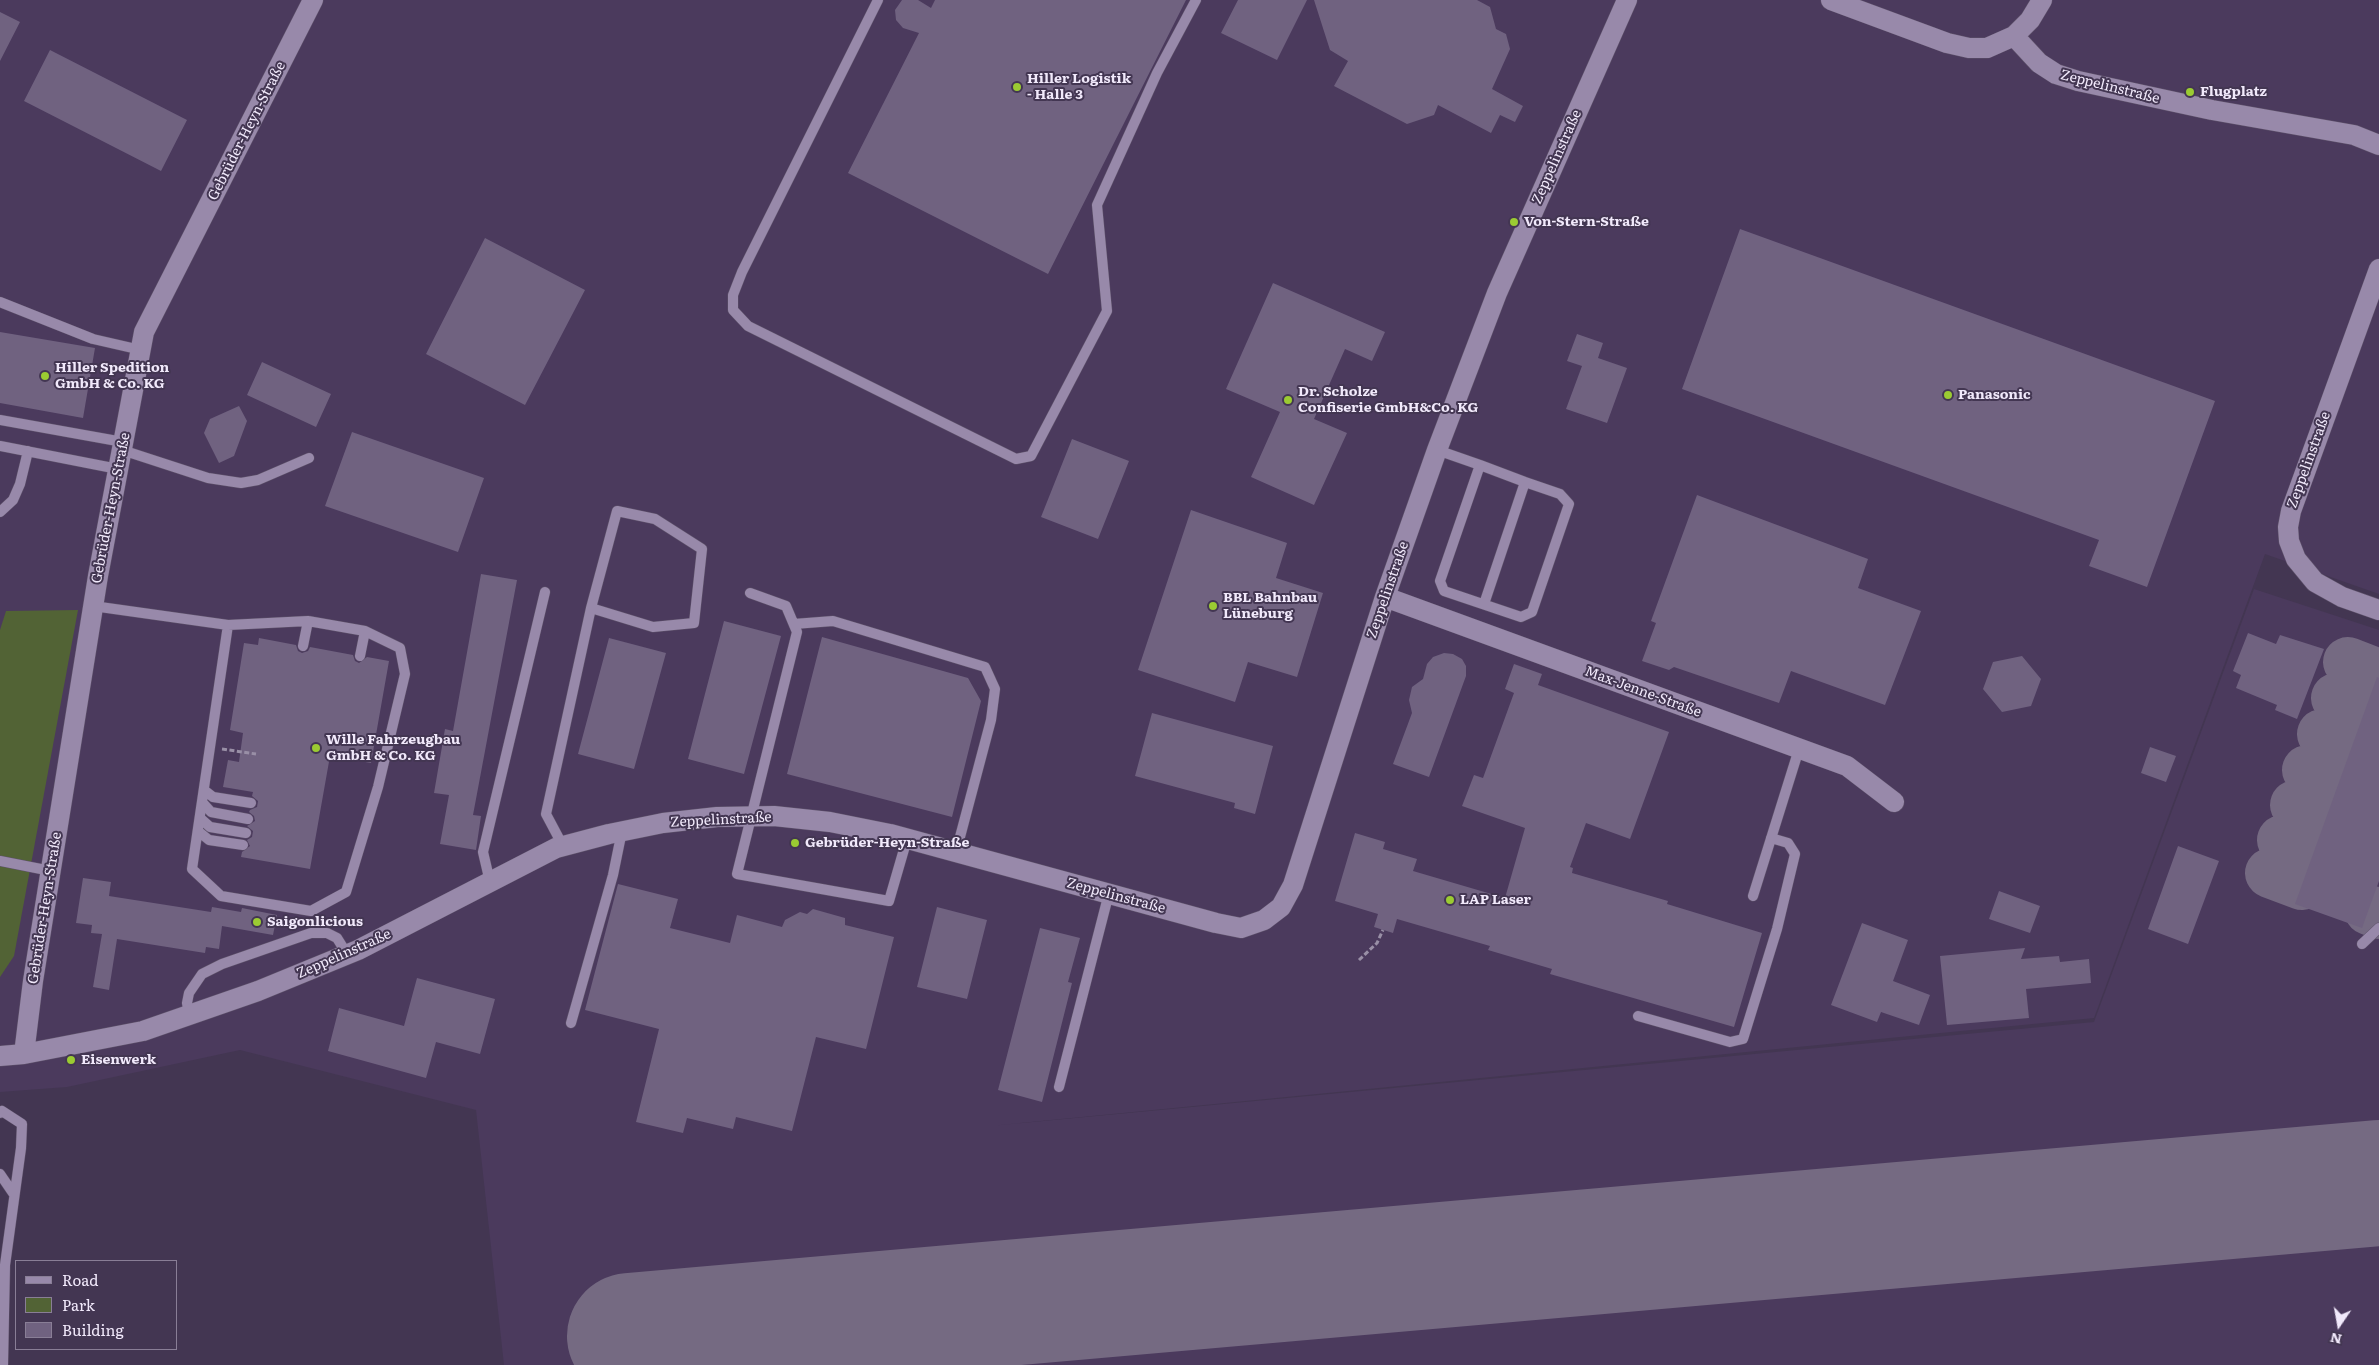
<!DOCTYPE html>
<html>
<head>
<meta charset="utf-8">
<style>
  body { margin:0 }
  #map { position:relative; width:2379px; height:1365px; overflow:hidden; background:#433652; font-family:Literata,serif }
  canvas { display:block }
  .legend { position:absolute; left:15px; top:1260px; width:162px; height:90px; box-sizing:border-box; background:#433652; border:1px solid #897e96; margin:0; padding:6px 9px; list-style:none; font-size:15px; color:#f1e9fb }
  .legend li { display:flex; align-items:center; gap:10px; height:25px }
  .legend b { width:25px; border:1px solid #897e96 }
  .north { position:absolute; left:2314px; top:1300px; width:50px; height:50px; -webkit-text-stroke:4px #433652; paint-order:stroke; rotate:192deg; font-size:14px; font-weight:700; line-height:20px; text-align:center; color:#f1e9fb }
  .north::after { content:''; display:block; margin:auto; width:18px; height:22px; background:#f1e9fb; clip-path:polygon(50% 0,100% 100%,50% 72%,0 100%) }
</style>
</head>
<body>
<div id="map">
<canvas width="2379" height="1365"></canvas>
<ul class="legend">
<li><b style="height:6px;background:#9889aa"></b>Road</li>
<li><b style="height:14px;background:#526335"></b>Park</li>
<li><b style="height:14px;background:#706280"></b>Building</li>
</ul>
<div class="north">N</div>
</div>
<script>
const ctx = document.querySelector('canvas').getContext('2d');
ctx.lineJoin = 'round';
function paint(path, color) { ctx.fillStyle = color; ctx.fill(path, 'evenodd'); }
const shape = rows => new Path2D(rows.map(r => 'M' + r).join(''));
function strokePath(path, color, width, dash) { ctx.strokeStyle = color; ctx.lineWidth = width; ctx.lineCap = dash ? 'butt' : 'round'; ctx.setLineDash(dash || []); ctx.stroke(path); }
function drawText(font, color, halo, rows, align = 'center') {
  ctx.font = font + ' Literata,serif'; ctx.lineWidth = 4; ctx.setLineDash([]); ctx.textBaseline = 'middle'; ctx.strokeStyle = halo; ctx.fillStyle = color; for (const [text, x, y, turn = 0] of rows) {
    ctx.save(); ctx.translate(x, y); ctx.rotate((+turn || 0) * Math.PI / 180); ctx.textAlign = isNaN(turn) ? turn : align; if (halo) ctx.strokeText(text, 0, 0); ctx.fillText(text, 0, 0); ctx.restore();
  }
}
paint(shape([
  [0,0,2379,0,2379,594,2265,554,2094,1018,990,1126,2094,1022,2254,589,2379,630,2379,1365,504,1365,476,1110,240,1050,67,1087,0,1092]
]), '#4b3a5d');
paint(shape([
  [78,610,14,956,0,977,0,630,6,611]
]), '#526335');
strokePath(shape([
  [2348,662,2379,674],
  [2336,698,2366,709],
  [2322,734,2352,745],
  [2307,770,2339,782],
  [2295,805,2326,817],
  [2282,840,2314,852],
  [2270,873,2302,885],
  [2369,910,2379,914]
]), '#756a82', 50);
strokePath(shape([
  [630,1336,2379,1183]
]), '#756a82', 126);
paint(shape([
  [902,0,918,0,931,8,935,0,1186,0,1048,274,848,173,919,33,903,28,896,20,895,10],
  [1238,0,1307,0,1277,60,1221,33],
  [1314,0,1477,0,1490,7,1496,29,1506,34,1510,49,1492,89,1523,106,1515,122,1500,115,1491,133,1438,105,1434,115,1407,124,1334,86,1348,61,1330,50],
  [0,12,20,22,0,61],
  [50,50,187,120,161,171,24,101],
  [1740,229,2215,401,2147,587,2089,566,2099,540,1682,389],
  [485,238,585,290,525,405,426,354],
  [1273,283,1385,332,1372,361,1345,349,1314,419,1347,433,1314,505,1251,477,1280,412,1226,389],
  [0,332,95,348,83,418,0,403],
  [1577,334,1603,343,1598,358,1627,368,1607,423,1566,409,1582,366,1567,361],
  [262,362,331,394,316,427,247,395],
  [239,406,247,421,234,456,219,463,204,433,210,419],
  [352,432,484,478,458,552,325,506],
  [1072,439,1129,461,1098,539,1041,517],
  [1697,495,1868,559,1858,588,1921,611,1885,705,1791,671,1779,703,1674,667,1669,670,1642,661,1656,623,1651,621],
  [1191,510,1287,543,1276,578,1323,593,1297,677,1248,662,1235,702,1138,670],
  [481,574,517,580,473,815,481,816,476,850,440,844,449,795,434,793,445,729,453,731],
  [724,621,781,636,744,774,688,759],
  [2248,633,2276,644,2280,635,2324,649,2297,719,2275,710,2277,705,2236,688,2241,675,2233,671],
  [822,637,968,678,981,701,952,817,787,774],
  [259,638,296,645,298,651,302,653,308,651,310,647,353,655,355,661,359,663,367,657,389,661,371,763,330,756,310,869,241,857,242,852,250,846,247,840,252,837,253,831,247,826,255,821,254,816,249,812,250,810,257,807,258,801,252,796,253,792,223,787,228,760,239,762,243,733,230,730,244,643,258,645],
  [609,638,666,653,634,769,578,754],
  [1444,653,1453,654,1462,659,1466,666,1466,676,1429,777,1393,764,1412,713,1409,700,1412,687,1423,679,1427,664,1433,657],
  [2022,656,2041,679,2031,706,2002,712,1983,689,1993,662],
  [1514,664,1542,674,1538,685,1669,732,1630,839,1586,823,1570,867,1573,868,1572,873,1668,901,1667,904,1762,933,1734,1027,1550,974,1552,969,1488,950,1490,946,1397,919,1393,933,1374,927,1378,914,1335,901,1355,833,1385,842,1383,849,1417,859,1413,871,1505,898,1525,828,1462,806,1474,775,1483,778,1514,693,1505,689],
  [2377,677,2379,678,2379,881,2362,928,2295,904],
  [1152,713,1273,746,1255,814,1234,808,1235,803,1135,776],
  [2150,747,2176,756,2166,782,2141,773],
  [2178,846,2219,861,2188,944,2148,929],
  [83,878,111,882,109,896,211,912,212,907,241,912,242,908,277,915,273,935,222,926,219,949,206,947,205,953,117,939,109,990,93,987,102,934,91,933,92,925,76,923],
  [618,884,678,899,670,928,730,943,737,915,782,927,785,920,800,912,807,914,813,909,845,918,845,925,894,937,866,1049,816,1037,792,1131,736,1117,733,1129,687,1118,683,1133,636,1122,659,1029,585,1010],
  [1999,891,2040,906,2030,933,1989,919],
  [937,907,987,920,967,999,917,987],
  [1862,923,1908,940,1893,981,1930,995,1919,1025,1881,1012,1877,1022,1831,1005],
  [1040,928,1080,938,1068,982,1072,983,1042,1102,998,1090],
  [2025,948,2021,959,2059,956,2060,962,2089,959,2091,983,2026,989,2029,1018,1947,1025,1940,956],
  [417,978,495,999,480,1054,436,1042,426,1078,328,1051,339,1008,404,1026]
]), '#706280');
const service = shape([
  [878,0,742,272,733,295,733,310,748,326,1016,459,1031,456,1107,311,1097,205,1157,73,1196,0],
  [0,302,93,339,141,350],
  [0,420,123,442],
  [0,446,118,469],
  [122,450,208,478,241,483,258,480,309,458],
  [1437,450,1480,465,1525,482,1560,494,1569,504,1532,612,1521,617,1444,591,1440,581,1480,465],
  [0,512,13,500,20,484,28,451],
  [750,593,786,606,797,632,737,874,889,901,907,839],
  [1484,604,1525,482],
  [93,606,228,625,308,621,365,631,400,648,405,674,378,787,346,892,311,911,221,896,192,869,228,625],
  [794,624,833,621,985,667,995,689,991,720,956,852],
  [303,646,308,621],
  [360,656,365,631],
  [204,790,213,797,251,803],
  [202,802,211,812,248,819],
  [200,818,210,827,246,833],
  [198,831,209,840,243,845],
  [563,846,546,814,591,608,617,511,655,519,702,549,694,623,653,627,591,608],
  [0,861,51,871],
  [490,882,483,852,545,592],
  [1753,896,1799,749],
  [2362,944,2379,928],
  [189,1014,187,1003,189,993,202,974,222,964,311,933,327,933,337,938,347,954],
  [1638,1016,1730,1042,1743,1039,1777,929,1795,854,1788,843,1771,838],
  [571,1023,613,875,622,831],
  [1059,1087,1109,893],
  [0,1113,2,1111,22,1124,21,1148,5,1265,3,1365],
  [0,1174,13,1193]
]);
const minor = shape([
  [1831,0,1947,43,1969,48,1987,48,2014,36,2030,20,2042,0],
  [2014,36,2039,63,2056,74,2078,81,2212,110,2354,135,2379,145],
  [2379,269,2291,511,2288,527,2289,541,2296,559,2315,582,2342,597,2379,610],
  [1385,597,1847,766,1894,802],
  [24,1054,33,981,98,576,144,332,313,0],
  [0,1056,24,1054,143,1031,258,991,358,950,556,848,609,834,663,823,717,817,774,816,830,822,890,834,1216,923,1241,928,1264,920,1281,907,1293,885,1385,597,1437,450,1497,293,1627,0]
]);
strokePath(service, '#5e526a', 11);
strokePath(minor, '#5e526a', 21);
strokePath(shape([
  [222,749,256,754],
  [1359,960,1377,943,1383,930]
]), '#998fa6', 3, [5, 2.5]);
strokePath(service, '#9889aa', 10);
strokePath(minor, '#9889aa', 20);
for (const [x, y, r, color] of [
  [1017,87,5,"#9bcb32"],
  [2190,92,5,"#9bcb32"],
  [1514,222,5,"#9bcb32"],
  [45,376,5,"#9bcb32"],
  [1948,395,5,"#9bcb32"],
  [1288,400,5,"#9bcb32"],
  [1213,606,5,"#9bcb32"],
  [316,748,5,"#9bcb32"],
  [795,843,5,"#9bcb32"],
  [1450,900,5,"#9bcb32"],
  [257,922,5,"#9bcb32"],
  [71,1060,5,"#9bcb32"]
]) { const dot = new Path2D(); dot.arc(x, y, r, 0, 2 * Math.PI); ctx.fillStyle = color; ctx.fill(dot); strokePath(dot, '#433652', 2); }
drawText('bold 14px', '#f1e9fb', '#433652', [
  ["Hiller Logistik",1027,79],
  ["- Halle 3",1027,95],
  ["Flugplatz",2200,92],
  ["Von-Stern-Straße",1524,222],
  ["Hiller Spedition",55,368],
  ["GmbH & Co. KG",55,384],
  ["Dr. Scholze",1298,392],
  ["Confiserie GmbH&Co. KG",1298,408],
  ["Panasonic",1958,395],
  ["BBL Bahnbau",1223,598],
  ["Lüneburg",1223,614],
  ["Wille Fahrzeugbau",326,740],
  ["GmbH & Co. KG",326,756],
  ["Gebrüder-Heyn-Straße",805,843],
  ["LAP Laser",1460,900],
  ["Saigonlicious",267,922],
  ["Eisenwerk",81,1060]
], 'left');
drawText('14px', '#f1e9fb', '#433652', [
  ["Zeppelinstraße",2110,87,14],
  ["Gebrüder-Heyn-Straße",247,131,-63],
  ["Zeppelinstraße",1557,157,-66],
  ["Zeppelinstraße",2309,460,-70],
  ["Gebrüder-Heyn-Straße",111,508,-79],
  ["Zeppelinstraße",1388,590,-71],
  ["Max-Jenne-Straße",1643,692,20],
  ["Zeppelinstraße",721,820,-3],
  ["Zeppelinstraße",1116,896,15],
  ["Gebrüder-Heyn-Straße",45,908,-81],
  ["Zeppelinstraße",344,954,-24]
]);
</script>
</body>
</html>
